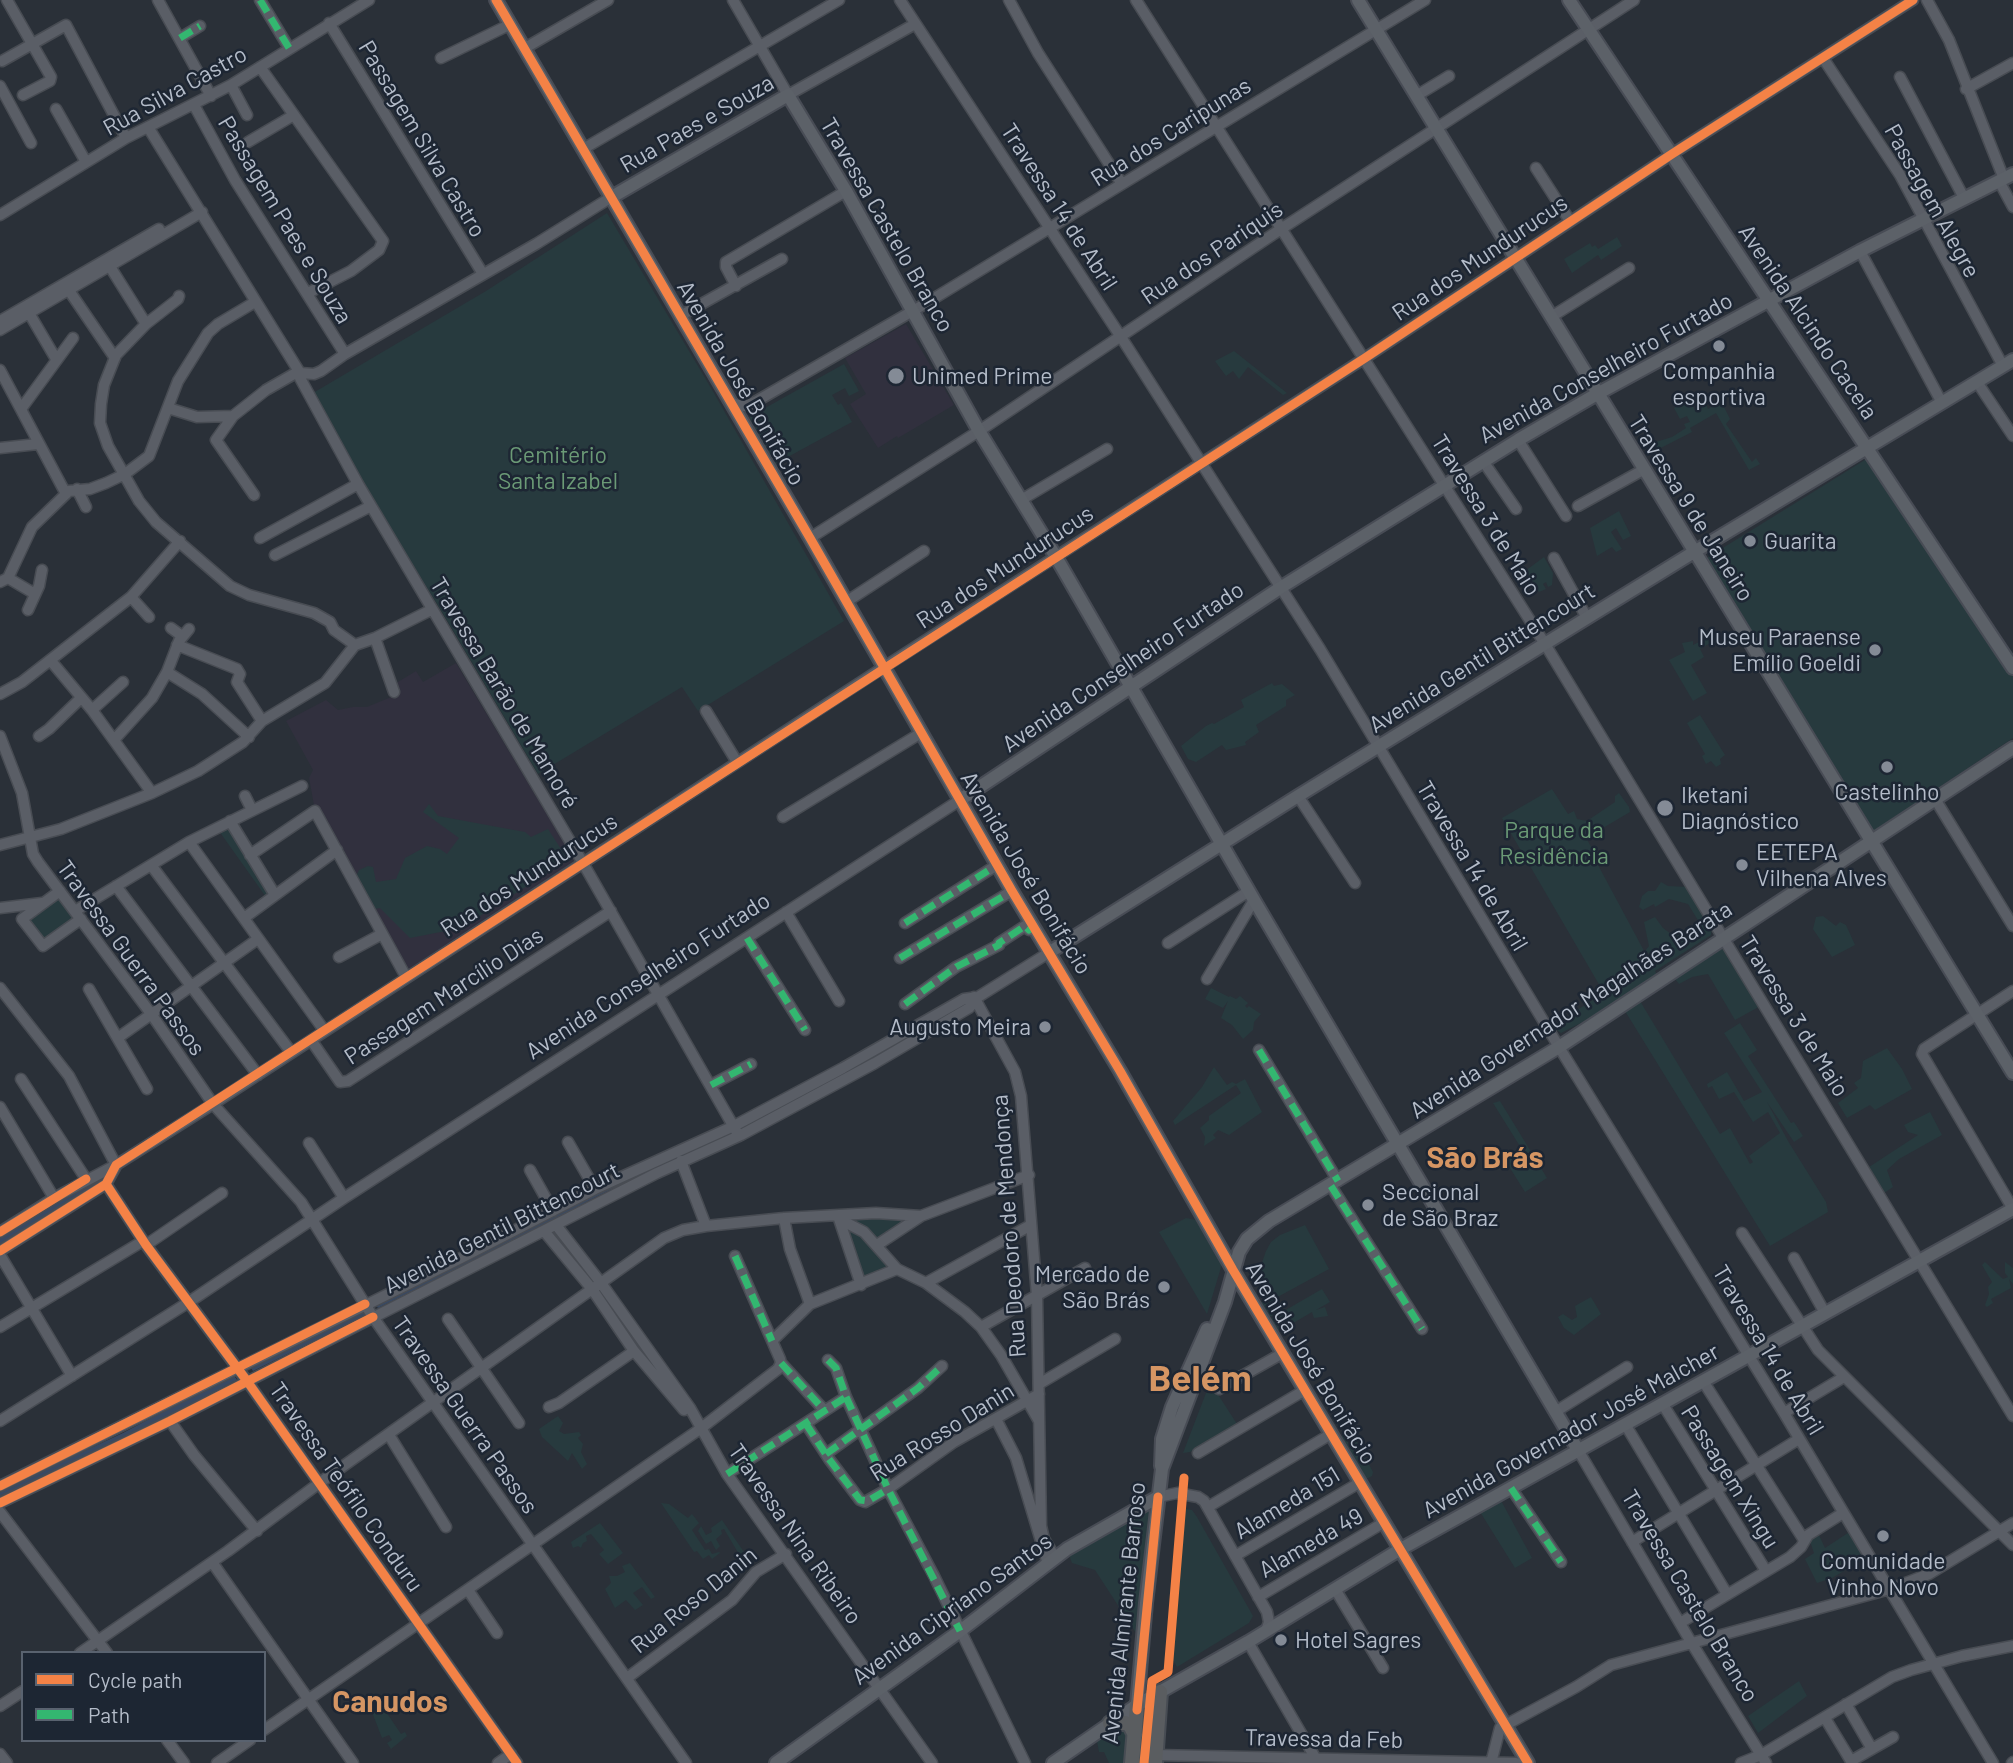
<!DOCTYPE html>
<html>
<head>
<meta charset="utf-8">
<style>
  body { margin:0 }
  #map { position:relative; width:2013px; height:1763px; overflow:hidden; background:#2a3038; font-family:Barlow,sans-serif }
  canvas { display:block }
  .legend { position:absolute; left:21px; top:1651px; width:245px; height:91px; box-sizing:border-box; background:#1d2633; border:2px solid #59626f; margin:0; padding:9px 12px; list-style:none; font-size:21px; color:#b4bcc9 }
  .legend li { display:flex; align-items:center; gap:14px; height:35px }
  .legend b { width:35px; border:2px solid #59626f }
</style>
</head>
<body>
<div id="map">
<canvas width="2013" height="1763"></canvas>
<ul class="legend">
<li><b style="height:9px;background:#f48246"></b>Cycle path</li>
<li><b style="height:9px;background:#33b770"></b>Path</li>
</ul>
</div>
<script>
const ctx = document.querySelector('canvas').getContext('2d');
ctx.lineJoin = 'round';
function paint(path, color) { ctx.fillStyle = color; ctx.fill(path, 'evenodd'); }
const shape = rows => new Path2D(rows.map(r => 'M' + r).join(''));
function strokePath(path, color, width, dash) { ctx.strokeStyle = color; ctx.lineWidth = width; ctx.lineCap = dash ? 'butt' : 'round'; ctx.setLineDash(dash || []); ctx.stroke(path); }
function drawText(font, color, halo, rows, align = 'center') {
  ctx.font = font + ' Barlow,sans-serif'; ctx.lineWidth = 5; ctx.setLineDash([]); ctx.textBaseline = 'middle'; ctx.strokeStyle = halo; ctx.fillStyle = color; for (const [text, x, y, turn = 0] of rows) {
    ctx.save(); ctx.translate(x, y); ctx.rotate((+turn || 0) * Math.PI / 180); ctx.textAlign = isNaN(turn) ? turn : align; if (halo) ctx.strokeText(text, 0, 0); ctx.fillText(text, 0, 0); ctx.restore();
  }
}
paint(shape([
  [906,324,954,405,898,438,897,436,878,448,850,404,866,394,845,358],
  [456,663,578,866,406,977,315,811,309,778,313,770,286,721,326,700,338,710,353,707,367,707,396,695,393,685,416,671,423,682]
]), '#31303e');
paint(shape([
  [607,213,711,388,844,621,698,711,682,687,538,774,436,602,362,483,313,393,486,291],
  [1617,237,1622,246,1601,260,1598,255,1572,273,1564,259,1590,243,1592,247,1595,245,1598,249],
  [1234,351,1287,393,1283,395,1248,367,1239,379,1233,371,1226,376,1215,361],
  [844,364,859,391,849,396,845,388,832,395,838,405,841,403,852,422,775,464,749,417],
  [1689,400,1695,410,1706,404,1708,409,1721,401,1730,419,1726,424,1752,462,1756,458,1760,464,1749,470,1716,413,1690,428,1692,432,1651,453,1646,445,1672,437,1686,428,1684,424,1690,422,1687,416,1680,419,1674,408],
  [1868,458,2013,676,2013,738,1872,832,1705,559],
  [1619,511,1631,536,1623,540,1616,528,1611,532,1622,549,1616,552,1612,547,1597,556,1590,528],
  [1544,557,1553,573,1552,585,1548,587,1546,582,1543,584,1546,589,1539,592,1525,571],
  [1707,638,1710,643,1700,649,1704,657,1691,665,1707,693,1693,701,1669,660,1685,652,1682,643,1693,641,1693,645],
  [1272,683,1274,686,1282,684,1295,695,1286,700,1286,706,1256,725,1259,732,1245,742,1246,745,1226,750,1222,745,1196,762,1188,759,1181,746,1206,726,1212,723,1214,724,1244,707,1241,700],
  [1700,715,1725,755,1720,759,1721,764,1716,767,1711,761,1706,764,1702,756,1705,754,1687,723],
  [1552,789,1568,814,1574,811,1577,819,1587,821,1615,802,1615,796,1619,793,1629,807,1630,812,1586,838,1600,862,1598,865,1650,962,1652,956,1645,951,1649,946,1644,922,1655,917,1663,928,1675,937,1699,922,1688,904,1669,899,1655,907,1654,904,1643,910,1639,907,1642,896,1648,891,1655,891,1661,882,1668,886,1688,887,1699,909,1704,911,1712,925,1711,935,1655,971,1658,977,1614,1006,1561,1033,1552,1026,1604,993,1502,818],
  [429,804,438,816,525,832,531,837,548,829,568,860,461,928,410,938,380,908,374,909,355,879,359,870,368,866,373,867,376,882,396,879,405,858,427,846,440,849,447,854,459,838,423,812],
  [223,830,231,830,271,893,266,897,219,831],
  [60,895,79,920,43,946,24,920],
  [1823,916,1836,926,1840,922,1846,925,1855,945,1832,957,1813,929,1816,917],
  [1726,942,1764,1004,1735,1020,1708,974,1692,977,1679,984,1672,975],
  [1211,988,1229,997,1230,996,1236,999,1240,996,1248,1003,1245,1006,1247,1008,1249,1006,1261,1014,1254,1022,1253,1030,1243,1039,1232,1025,1221,1018,1228,1001,1223,1008,1205,999],
  [1640,1001,1720,1134,1730,1128,1750,1164,1753,1162,1749,1156,1780,1133,1768,1112,1753,1122,1734,1092,1719,1099,1712,1086,1708,1088,1707,1084,1727,1072,1744,1101,1762,1092,1724,1033,1740,1023,1757,1050,1748,1056,1791,1123,1794,1122,1803,1136,1794,1142,1767,1102,1788,1141,1826,1202,1828,1212,1770,1246,1625,1011],
  [1887,1048,1902,1069,1912,1089,1875,1110,1870,1105,1847,1118,1838,1103,1858,1088,1854,1083,1861,1078,1863,1061],
  [1214,1067,1227,1085,1232,1082,1236,1084,1245,1079,1262,1112,1229,1135,1218,1130,1213,1135,1216,1138,1204,1146,1205,1137,1200,1128,1209,1120,1209,1116,1241,1093,1236,1085,1175,1125,1173,1121,1202,1087],
  [1500,1101,1547,1178,1525,1192,1505,1160,1521,1148,1493,1103],
  [1930,1112,1942,1135,1899,1159,1887,1170,1893,1187,1884,1193,1869,1167,1918,1135,1908,1132,1904,1125],
  [840,1217,875,1217,912,1220,874,1244,894,1268,862,1282],
  [1186,1218,1196,1220,1222,1264,1207,1314,1159,1232],
  [1305,1225,1329,1269,1274,1299,1279,1312,1268,1318,1260,1303,1268,1298,1257,1277,1266,1251,1271,1242,1280,1235],
  [1985,1262,2003,1279,2008,1277,2005,1273,2005,1262,2013,1268,2013,1284,2009,1279,2011,1288,1991,1299,1993,1303,1987,1307,1985,1305,1989,1294,1988,1287,1992,1282,1982,1265],
  [1322,1289,1330,1302,1316,1310,1325,1307,1328,1316,1314,1318,1312,1312,1273,1335,1265,1322],
  [1591,1297,1601,1314,1574,1335,1564,1328,1558,1317,1563,1314,1572,1320,1577,1317,1575,1306],
  [1206,1393,1217,1393,1237,1424,1190,1452,1183,1453],
  [558,1416,563,1423,559,1431,564,1434,579,1432,581,1435,578,1438,583,1444,581,1452,587,1464,582,1469,572,1453,568,1461,542,1437,539,1429],
  [1344,1433,1353,1435,1356,1440,1373,1472,1372,1476,1362,1481,1338,1441],
  [1498,1495,1532,1558,1515,1568,1477,1507],
  [661,1503,669,1504,688,1518,692,1514,699,1523,692,1530,705,1550,709,1549,712,1554,719,1552,720,1553,712,1559,709,1555,703,1559,697,1551,694,1552],
  [1152,1503,1136,1633,1095,1570,1072,1563,1069,1555],
  [1181,1508,1192,1510,1197,1517,1253,1616,1249,1623,1177,1667,1172,1658],
  [722,1520,744,1552,740,1556,724,1529,721,1530,722,1534,716,1539,720,1546,716,1550,711,1541,706,1544,698,1531,701,1526,706,1535,712,1532,711,1528],
  [600,1523,623,1553,608,1564,599,1554,604,1550,591,1534,586,1536,587,1541,583,1543,581,1548,578,1546,573,1548,571,1542],
  [1816,1529,1825,1548,1854,1529,1869,1556,1832,1578,1817,1583,1805,1559,1814,1553,1808,1535],
  [630,1563,655,1597,651,1599,642,1587,633,1593,643,1605,635,1610,626,1600,615,1608,605,1589,611,1583,609,1576,617,1576,625,1572,622,1566],
  [1799,1681,1807,1696,1758,1733,1748,1716],
  [380,1703,401,1734,405,1732,407,1736,391,1749,387,1743,392,1740,389,1735,382,1738,372,1712],
  [1108,1727,1124,1728,1126,1732,1124,1763,1109,1763,1104,1752,1099,1752,1097,1741]
]), '#273a3e');
paint(shape([
  [968,999,971,1004,738,1133,652,1169,588,1201,540,1228,378,1308,374,1303,538,1223],
  [96,1176,99,1180,98,1185,0,1249,0,1237],
  [363,1309,367,1315,253,1371,249,1365],
  [233,1374,237,1380,142,1430,0,1498,0,1490,123,1433]
]), '#384963');
strokePath(shape([
  [618,1320,655,1370]
]), '#384963', 7);
const minor = shape([
  [7,0,51,77,50,81,23,95],
  [158,0,211,96],
  [260,0,289,48],
  [733,0,788,95,915,24],
  [900,0,1121,337,1320,649,1559,1047,1784,1413,1993,1763],
  [1009,0,1038,53,1122,184],
  [1136,0,1545,644,2013,1416],
  [1927,0,1949,40,2004,179],
  [329,23,483,274],
  [180,38,200,26],
  [525,48,608,0],
  [441,58,511,24],
  [1823,58,1900,175,2003,366],
  [2,61,66,25,126,138],
  [260,67,383,241,379,250,351,271,308,293],
  [1900,77,1964,198],
  [231,85,247,115],
  [0,86,31,143],
  [1966,89,2013,63],
  [1416,96,1449,76],
  [194,105,235,180,345,354],
  [56,109,86,162],
  [148,127,300,373,300,378,358,484,583,863,739,1136],
  [248,142,294,115],
  [583,149,839,0],
  [1536,168,1570,221],
  [1999,181,2013,207],
  [0,215,126,138,231,85,369,0],
  [1860,251,1942,403],
  [109,265,146,324],
  [736,286,726,267,726,262,846,191],
  [68,289,115,358],
  [179,296,178,299,146,324,116,355,104,385,101,404,100,423,108,446,139,501,156,522,230,586,249,595,314,613,330,622,334,630,355,645],
  [29,313,56,359],
  [680,316,782,259],
  [1551,317,1629,268],
  [0,321,159,229],
  [0,330,202,212],
  [0,370,66,494],
  [300,373,314,374,321,371,345,354,536,244,610,198],
  [1977,382,2013,436],
  [731,403,744,406,755,402,923,305,1425,0],
  [168,408,197,417,233,416,266,390,294,374],
  [21,409,73,338],
  [233,416,216,440,254,495],
  [1518,440,1566,516],
  [0,448,38,444],
  [1483,461,1516,509],
  [77,489,86,507],
  [1021,500,1107,449],
  [1578,506,1643,470],
  [260,538,358,484],
  [810,538,979,431,1281,229,1634,0],
  [275,555,371,506],
  [1554,558,1587,618],
  [8,578,35,594],
  [0,582,8,578,32,527,69,491,90,489,106,483,125,474,149,456,178,381,208,333,218,324,255,302],
  [131,597,149,617],
  [846,602,924,551],
  [28,610,39,586,42,570],
  [171,628,182,636],
  [375,638,394,692],
  [177,645,237,669,240,674,237,682,262,721],
  [51,661,92,710,152,793],
  [167,672,202,694,249,737],
  [0,694,22,682,131,597,180,541],
  [92,710,123,682],
  [706,711,737,762],
  [0,736,22,793,33,854,38,862,152,1015,213,1104,301,1202,373,1317,686,1763],
  [39,736,49,729,81,698],
  [114,740,152,698,167,672,179,641,189,629],
  [245,796,252,810],
  [1298,796,1355,883],
  [1935,799,2013,926],
  [783,817,921,733],
  [230,821,275,895],
  [189,842,324,1030],
  [0,845,61,829,152,793,198,771,243,742,262,721,325,683,355,645,375,638,431,610],
  [250,855,315,811,406,977],
  [151,865,291,1052],
  [116,886,258,1075],
  [60,891,22,919,43,946,81,919],
  [0,908,42,903],
  [75,911,189,842,302,786],
  [786,912,839,1001],
  [244,918,337,850],
  [905,923,997,865],
  [747,938,805,1030],
  [1168,943,1249,891],
  [339,957,382,934],
  [900,958,1012,891],
  [1207,979,1254,900],
  [0,988,69,1076,116,1165],
  [89,989,147,1089],
  [974,997,1015,1072,1021,1096,1037,1296,1041,1526,1044,1539,1055,1557],
  [905,1004,956,967,999,945,999,943,1025,926,1029,930,1034,926],
  [119,1037,258,939],
  [311,1040,340,1082,348,1081,611,911],
  [1259,1050,1338,1181],
  [21,1079,86,1179],
  [711,1085,751,1064],
  [0,1107,54,1198],
  [568,1142,595,1189],
  [309,1143,344,1198],
  [681,1161,706,1226],
  [116,1166,106,1184,146,1245,247,1381,517,1763],
  [530,1170,553,1211],
  [1331,1186,1422,1329],
  [2013,1209,1922,1054,1924,1049,2013,991],
  [838,1216,861,1285],
  [784,1218,790,1249,810,1304],
  [839,1219,864,1232,897,1269,926,1283,965,1312,981,1327,1001,1355,1039,1421],
  [556,1225,601,1283,690,1408,727,1474,932,1763],
  [544,1231,592,1289,634,1351,684,1410],
  [0,1232,54,1198,116,1165,213,1104,878,671,1365,358,1672,154,1913,0],
  [1742,1233,1818,1350,2013,1545],
  [146,1245,222,1193],
  [877,1245,921,1216,1029,1175],
  [0,1251,106,1184],
  [0,1255,72,1376],
  [1794,1258,1825,1313],
  [926,1283,1031,1225],
  [448,1319,519,1423],
  [0,1327,143,1241],
  [981,1327,1085,1268],
  [772,1341,810,1304,897,1269],
  [828,1360,836,1368,846,1397,888,1489,934,1576,1025,1763],
  [781,1363,824,1410],
  [1703,1381,1804,1540],
  [1039,1384,1115,1339],
  [1219,1389,1283,1353],
  [1662,1403,1766,1571],
  [549,1407,559,1403,634,1351],
  [1555,1412,1627,1367],
  [1784,1413,1844,1377],
  [996,1419,1016,1458,1048,1564],
  [0,1421,189,1302,344,1198,960,800],
  [170,1421,194,1455,257,1531],
  [806,1424,829,1459,860,1500,865,1502,888,1489,954,1442,1039,1394],
  [1625,1424,1727,1594],
  [389,1435,446,1527],
  [1578,1450,1691,1642,1766,1763],
  [1198,1453,1305,1390],
  [826,1454,918,1388,942,1366],
  [727,1474,846,1397],
  [0,1486,461,1258,595,1189,734,1126,843,1068,964,999,978,997],
  [1511,1488,1561,1562],
  [1158,1497,1177,1493,1198,1497,1204,1501,1267,1612,1269,1622,1266,1631],
  [0,1503,170,1421,657,1173,741,1135,875,1063,969,1008,978,997,1050,952],
  [1208,1507,1331,1434],
  [0,1512,107,1653],
  [1632,1542,1799,1439],
  [1235,1556,1359,1483],
  [212,1562,353,1763],
  [1335,1589,1383,1668],
  [468,1590,497,1633],
  [1258,1597,1383,1523],
  [1680,1623,1790,1557,1801,1547,1808,1535,1843,1513],
  [1248,1642,1316,1759],
  [80,1653,228,1551,318,1484,664,1238,683,1230,706,1226,784,1218,876,1213,921,1216],
  [627,1678,732,1600,756,1572,786,1554],
  [1846,1704,1872,1749],
  [0,1706,23,1691],
  [1825,1718,1851,1761,1893,1737],
  [264,1730,700,1429,778,1369,781,1363,780,1359,735,1256],
  [167,1740,184,1763],
  [0,1754,7,1763],
  [1156,1755,1516,1763],
  [217,1763,250,1740],
  [498,1763,511,1754],
  [1491,1763,1500,1728,1576,1687,1611,1665,1890,1589,1929,1574,2013,1523],
  [1741,1763,1761,1755,1892,1677,1911,1670,1962,1656,2013,1646],
  [2012,1763,2013,1762]
]);
const major = shape([
  [496,0,810,538,1012,891,1120,1071,1233,1270,1528,1763],
  [1358,0,2013,1073],
  [1569,0,2013,668],
  [610,198,788,95,846,191,979,431,1056,557,1254,900,1578,1450],
  [960,800,1280,588,1518,440,1597,394,1860,251,2013,174],
  [1050,952,1298,796,1694,552,2013,360],
  [1161,1466,1162,1439,1172,1407,1207,1329],
  [1137,1705,1146,1603,1162,1469,1225,1302,1239,1252,1247,1239,1269,1221,1559,1047,2013,748],
  [776,1763,960,1631,1067,1549,1158,1497],
  [1053,1763,1137,1705,1248,1642,1399,1550,2013,1209]
]);
const highway = shape([
  [1110,1723,1125,1723,1130,1725,1135,1735],
  [1132,1763,1137,1705],
  [1155,1763,1160,1692]
]);
strokePath(minor, '#484c53', 13);
strokePath(major, '#484c55', 16);
strokePath(highway, '#474c53', 18);
strokePath(minor, '#5a5e66', 10);
strokePath(major, '#5c6168', 12);
strokePath(highway, '#5a5d60', 14);
strokePath(shape([
  [260,0,289,48],
  [180,38,200,26],
  [905,923,997,865],
  [747,938,805,1030],
  [900,958,1012,891],
  [905,1004,956,967,999,945,999,943,1025,926,1029,930,1034,926],
  [1259,1050,1338,1181],
  [711,1085,751,1064],
  [1331,1186,1422,1329],
  [735,1256,772,1341],
  [828,1360,836,1368,846,1397,888,1489,960,1631],
  [781,1363,824,1410],
  [806,1424,829,1459,860,1500,868,1501,888,1489],
  [826,1454,918,1388,942,1366],
  [727,1474,846,1397],
  [1511,1488,1561,1562]
]), '#33b770', 7, [14, 7]);
strokePath(shape([
  [496,0,810,538,1012,891,1120,1071,1233,1270,1528,1763],
  [0,1232,86,1179],
  [0,1251,106,1184],
  [0,1486,365,1304],
  [0,1503,170,1421,373,1317],
  [1137,1710,1158,1497],
  [517,1763,247,1381,146,1245,106,1184,116,1165,1365,358,1672,154,1913,0],
  [1144,1763,1152,1681,1168,1672,1184,1478]
]), '#f48246', 9);
for (const [x, y, r, color] of [
  [1719,346,7,"#848b96"],
  [896,376,9,"#848b96"],
  [1750,541,7,"#848b96"],
  [1875,650,7,"#848b96"],
  [1887,767,7,"#848b96"],
  [1665,808,9,"#848b96"],
  [1742,865,7,"#848b96"],
  [1045,1027,7,"#848b96"],
  [1368,1205,7,"#848b96"],
  [1164,1287,7,"#848b96"],
  [1883,1536,7,"#848b96"],
  [1281,1640,7,"#848b96"]
]) { const dot = new Path2D(); dot.arc(x, y, r, 0, 2 * Math.PI); ctx.fillStyle = color; ctx.fill(dot); strokePath(dot, '#1d2633', 2.5); }
drawText('23px', '#b4bcc9', '#1d2633', [
  ["Rua Silva Castro",175,91,-29],
  ["Rua Paes e Souza",697,124,-30],
  ["Rua dos Caripunas",1171,132,-32],
  ["Passagem Silva Castro",422,139,59],
  ["Passagem Alegre",1932,201,61],
  ["Travessa 14 de Abril",1059,207,57],
  ["Passagem Paes e Souza",285,220,59],
  ["Travessa Castelo Branco",887,225,60],
  ["Rua dos Pariquis",1212,253,-34],
  ["Rua dos Mundurucus",1480,258,-34],
  ["Avenida Alcindo Cacela",1808,322,56],
  ["Avenida Conselheiro Furtado",1606,368,-29],
  ["Avenida José Bonifácio",741,383,60],
  ["Travessa 9 de Janeiro",1691,508,58],
  ["Travessa 3 de Maio",1486,515,58],
  ["Rua dos Mundurucus",1005,567,-33],
  ["Avenida Gentil Bittencourt",1482,658,-32],
  ["Avenida Conselheiro Furtado",1123,667,-34],
  ["Travessa Barão de Mamoré",504,693,59],
  ["Travessa 14 de Abril",1472,866,59],
  ["Avenida José Bonifácio",1026,873,59],
  ["Rua dos Mundurucus",529,875,-33],
  ["Travessa Guerra Passos",131,958,54],
  ["Avenida Conselheiro Furtado",648,976,-33],
  ["Passagem Marcílio Dias",444,996,-33],
  ["Avenida Governador Magalhães Barata",1571,1010,-33],
  ["Travessa 3 de Maio",1794,1016,58],
  ["Rua Deodoro de Mendonça",1009,1226,-94],
  ["Avenida Gentil Bittencourt",502,1228,-27],
  ["Travessa 14 de Abril",1768,1350,59],
  ["Avenida José Bonifácio",1311,1363,59],
  ["Travessa Guerra Passos",465,1415,55],
  ["Avenida Governador José Malcher",1571,1431,-29],
  ["Rua Rosso Danin",942,1432,-32],
  ["Passagem Xingu",1730,1477,58],
  ["Travessa Teófilo Conduru",346,1487,55],
  ["Alameda 151",1287,1503,-31],
  ["Travessa Nina Ribeiro",795,1534,55],
  ["Alameda 49",1311,1543,-30],
  ["Travessa Castelo Branco",1690,1596,59],
  ["Rua Roso Danin",694,1600,-39],
  ["Avenida Cipriano Santos",952,1609,-36],
  ["Avenida Almirante Barroso",1124,1613,-84],
  ["Travessa da Feb",1324,1739,1]
]);
drawText('23px', '#b4bcc9', '#1d2633', [
  ["Companhia",1719,371,"center"],
  ["esportiva",1719,397,"center"],
  ["Unimed Prime",912,376],
  ["Guarita",1764,541],
  ["Museu Paraense",1861,637,"right"],
  ["Emílio Goeldi",1861,663,"right"],
  ["Castelinho",1887,792,"center"],
  ["Iketani",1681,795],
  ["Diagnóstico",1681,821],
  ["EETEPA",1756,852],
  ["Vilhena Alves",1756,878],
  ["Augusto Meira",1031,1027,"right"],
  ["Seccional",1382,1192],
  ["de São Braz",1382,1218],
  ["Mercado de",1150,1274,"right"],
  ["São Brás",1150,1300,"right"],
  ["Comunidade",1883,1561,"center"],
  ["Vinho Novo",1883,1587,"center"],
  ["Hotel Sagres",1295,1640]
], 'left');
drawText('23px', '#6b9a76', '#1d2633', [
  ["Cemitério",558,455],
  ["Santa Izabel",558,481],
  ["Parque da",1554,830],
  ["Residência",1554,856]
]);
drawText('bold 30px', '#d59563', '#1d2633', [
  ["São Brás",1485,1158],
  ["Canudos",390,1702]
]);
drawText('bold 37px', '#d59563', '#1d2633', [
  ["Belém",1200,1379]
]);
</script>
</body>
</html>
